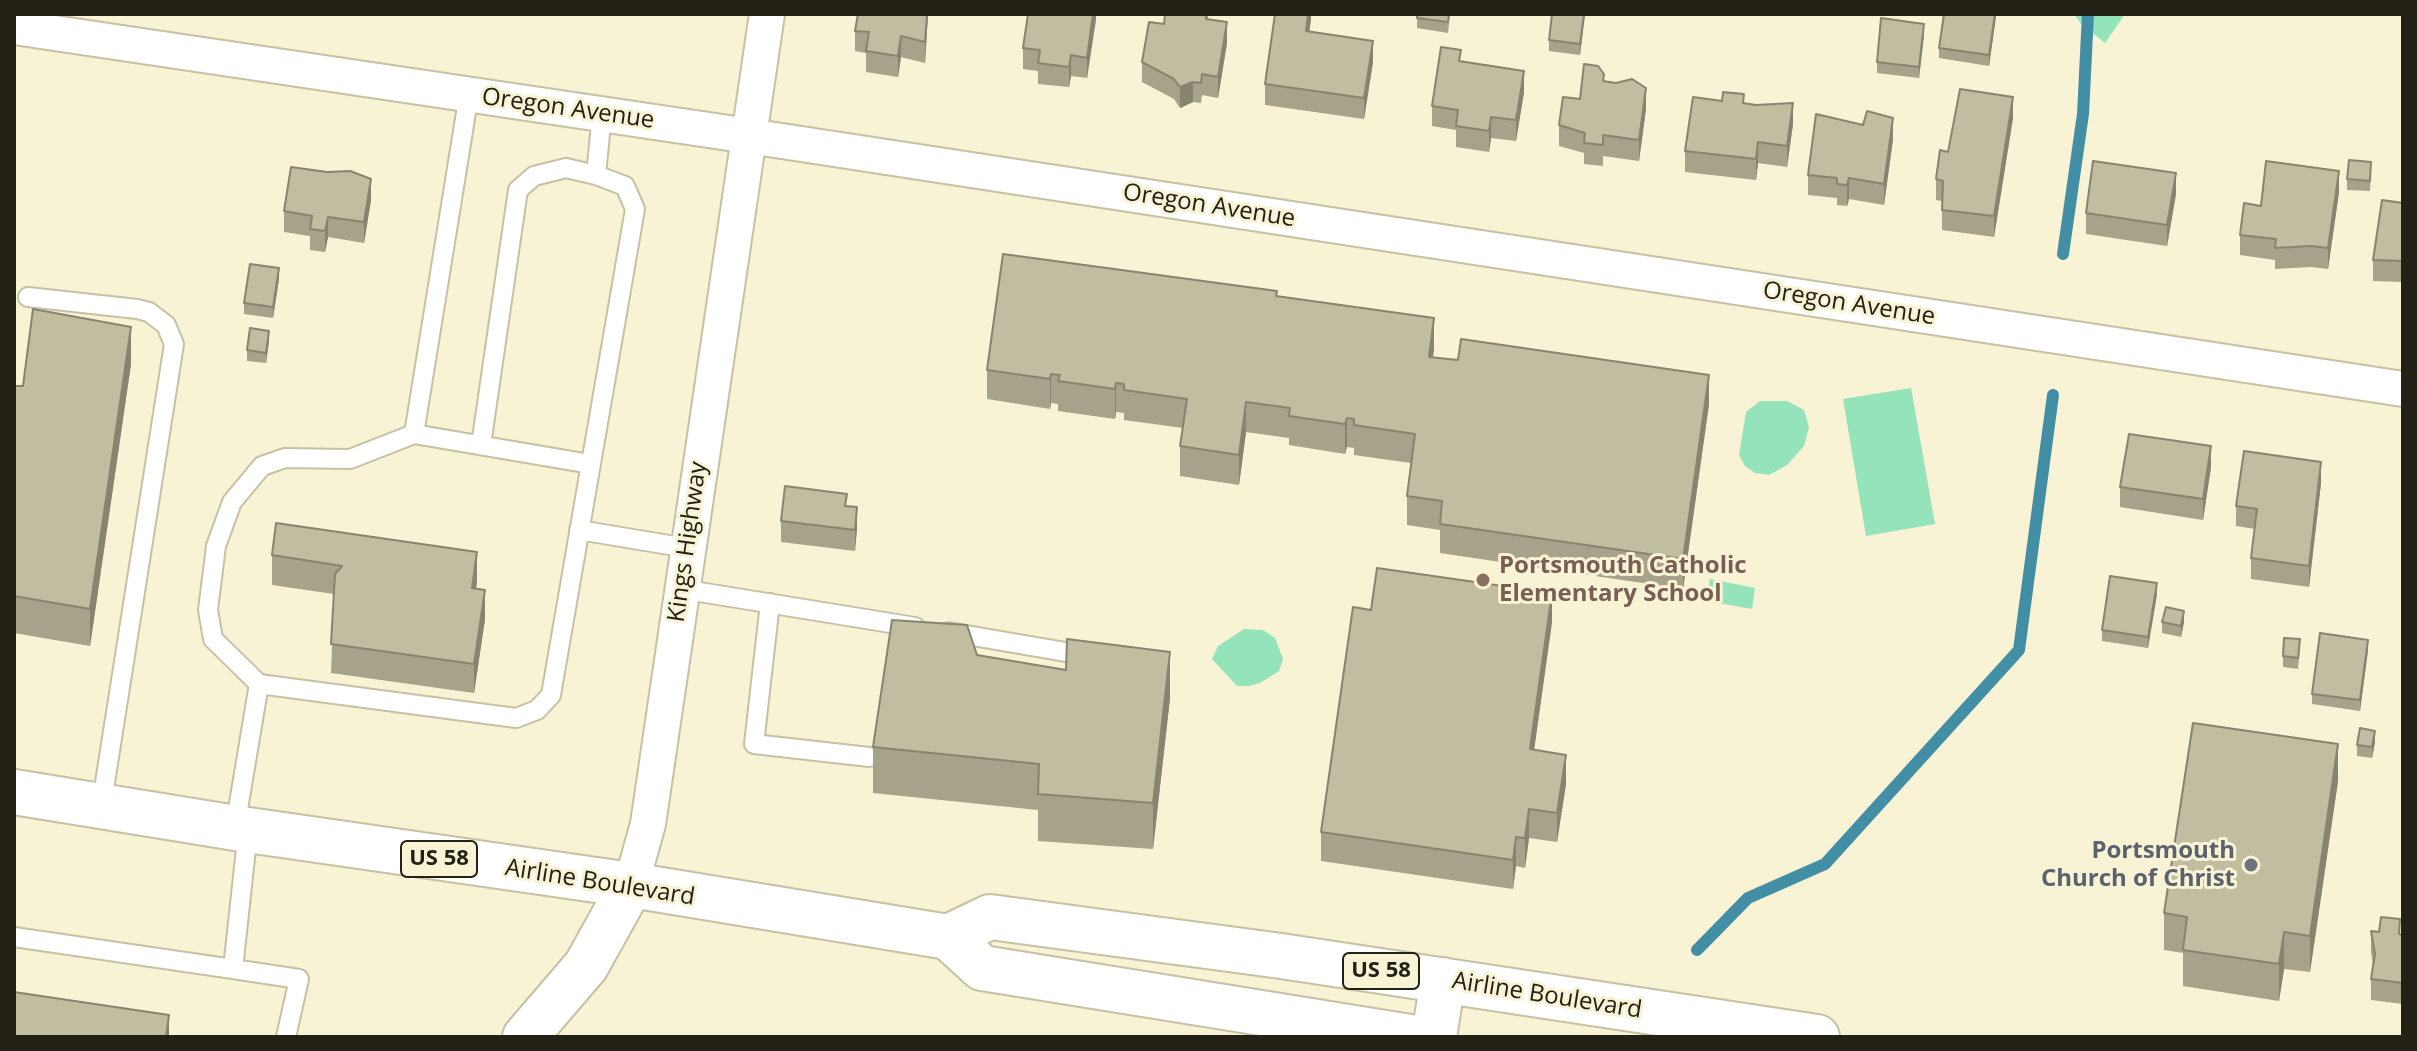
<!DOCTYPE html>
<html>
<head>
<meta charset="utf-8">
<style>
  body { margin:0 }
  #map { position:relative; width:2417px; height:1051px; overflow:hidden; background:#f8f3d5; font-family:"Open Sans",sans-serif }
  canvas { display:block }
  .frame { position:absolute; inset:0; border:16px solid #232116; pointer-events:none }
</style>
</head>
<body>
<div id="map">
<canvas width="2417" height="1051"></canvas>
<div class="frame"></div>
</div>
<script>
const ctx = document.querySelector('canvas').getContext('2d');
ctx.lineJoin = 'round';
function paint(path, color) { ctx.fillStyle = color; ctx.fill(path, 'evenodd'); }
const shape = rows => new Path2D(rows.map(r => 'M' + r).join(''));
function strokePath(path, color, width, dash) { ctx.strokeStyle = color; ctx.lineWidth = width; ctx.lineCap = dash ? 'butt' : 'round'; ctx.setLineDash(dash || []); ctx.stroke(path); }
function drawText(font, color, halo, rows, align = 'center') {
  ctx.font = font + ' "Open Sans",sans-serif'; ctx.lineWidth = 6; ctx.setLineDash([]); ctx.textBaseline = 'middle'; ctx.strokeStyle = halo; ctx.fillStyle = color; for (const [text, x, y, turn = 0] of rows) {
    ctx.save(); ctx.translate(x, y); ctx.rotate((+turn || 0) * Math.PI / 180); ctx.textAlign = isNaN(turn) ? turn : align; if (halo) ctx.strokeText(text, 0, 0); ctx.fillText(text, 0, 0); ctx.restore();
  }
}
paint(shape([
  [2074,14,2125,14,2105,43,2082,25],
  [1911,388,1935,524,1866,536,1843,399],
  [1760,401,1787,401,1804,410,1809,427,1804,446,1787,465,1769,475,1755,473,1745,466,1739,455,1746,412],
  [1710,579,1755,588,1752,609,1706,601],
  [1244,629,1263,630,1275,638,1283,659,1279,671,1260,683,1249,686,1237,686,1212,659,1218,646]
]), '#94e3bb');
strokePath(shape([
  [2063,254,2083,114,2088,14],
  [1697,950,1748,898,1825,864,2019,650,2053,395]
]), '#428ea5', 12);
const lane = shape([
  [596,175,602,114],
  [28,297,137,309,149,312,166,325,174,344,101,808],
  [414,434,469,94],
  [481,445,518,190,534,176,566,168,596,175,625,186,635,209,551,695,537,710,516,718,259,684,213,639,208,610,216,546,232,502,262,466,285,458,350,459,414,434,590,464],
  [579,530,687,548],
  [681,589,915,627],
  [770,603,754,744,869,757],
  [949,632,1089,656],
  [235,827,259,684],
  [14,937,233,969,248,830],
  [233,969,299,979,286,1037]
]);
const street = shape([
  [14,27,749,136,2403,389],
  [631,885,648,824,767,14]
]);
const secondary = shape([
  [525,1037,586,966,631,885]
]);
const primary = shape([
  [14,792,248,830,631,885,948,937,982,968,1410,1037],
  [948,937,990,917,1281,956,1817,1037],
  [1434,1037,1443,980]
]);
strokePath(lane, '#c6c1a4', 22);
strokePath(street, '#c6c1a4', 38);
strokePath(secondary, '#c6c1a4', 48);
strokePath(primary, '#c6c1a4', 48);
strokePath(lane, '#fff', 18);
strokePath(street, '#fff', 34);
strokePath(secondary, '#fff', 44);
strokePath(primary, '#fff', 44);
paint(shape([
  [858,14,928,14,925,63,901,57,898,77,866,72,866,53,855,51,855,31],
  [1096,14,1087,78,1071,76,1069,87,1038,84,1038,71,1023,69,1023,48],
  [1208,14,1208,19,1227,43,1218,98,1202,95,1201,103,1193,102,1180,108,1174,99,1142,82,1142,62,1164,24],
  [1311,14,1309,32,1373,62,1364,119,1265,105,1265,84],
  [1417,14,1450,14,1448,33,1417,28],
  [1552,14,1585,14,1580,55,1549,51,1549,40],
  [1996,14,1989,66,1939,58,1939,48],
  [1924,35,1919,78,1877,73,1877,62],
  [1461,62,1524,92,1516,141,1491,138,1489,152,1456,147,1456,130,1432,126,1432,106],
  [1604,81,1646,109,1639,161,1603,156,1603,166,1584,164,1584,153,1559,146,1559,125,1580,99],
  [1722,101,1744,103,1793,124,1787,167,1758,163,1756,180,1685,172,1685,151],
  [2013,118,1994,237,1942,230,1942,201,1936,200,1936,179,1948,152],
  [1893,139,1884,205,1849,199,1847,206,1837,205,1837,198,1808,195,1808,175],
  [2371,173,2370,191,2347,190,2347,179],
  [2339,192,2328,269,2311,267,2275,269,2275,260,2240,255,2240,235,2261,206],
  [2176,194,2167,246,2086,234,2086,213],
  [371,200,364,243,328,237,325,252,310,250,310,236,284,232,284,211],
  [2403,203,2403,282,2373,281,2373,260],
  [279,279,273,318,244,314,244,303],
  [1277,296,1434,348,1433,357,1709,404,1683,589,1440,553,1440,530,1407,525,1407,496,1411,463,1354,455,1354,448,1347,447,1345,454,1289,445,1289,438,1246,432,1239,485,1180,476,1180,446,1183,428,1124,420,1124,413,1116,412,1115,419,1058,411,1058,404,1051,403,1050,409,987,399,987,370],
  [269,341,266,363,247,361,247,350],
  [131,364,90,646,14,633,14,386,23,386],
  [2211,467,2203,520,2120,507,2120,487],
  [2321,483,2309,587,2251,579,2251,558,2255,529,2236,526,2236,506],
  [847,506,857,528,855,551,781,542,781,521],
  [272,555,477,581,476,589,485,619,474,693,331,673,334,594,272,585],
  [2157,594,2148,648,2102,641,2102,630],
  [1371,610,1552,622,1534,750,1566,784,1557,842,1529,838,1525,868,1516,866,1513,889,1321,861,1321,832],
  [2162,622,2184,622,2181,637,2162,633],
  [2300,650,2298,669,2283,667,2283,656],
  [2368,650,2360,711,2312,704,2312,694],
  [977,655,1170,698,1153,849,1038,841,1038,810,873,793,873,747],
  [2375,742,2372,758,2357,756,2357,745],
  [2338,781,2310,972,2284,969,2279,1001,2183,986,2183,953,2164,950,2164,913],
  [2371,931,2403,935,2403,1004,2371,1000,2371,979,2373,965,2371,952]
]), '#a6a38a');
paint(shape([
  [927,14,928,14,925,63,925,42],
  [1093,14,1096,14,1096,20,1087,78,1087,58],
  [1308,14,1311,14,1311,21,1306,52,1306,31],
  [1584,14,1585,14,1580,55,1580,44],
  [1995,14,1996,14,1996,17,1989,66,1989,55],
  [1227,22,1227,43,1218,98,1218,77],
  [1924,24,1924,35,1919,78,1919,67],
  [901,36,901,57,898,77,898,56],
  [1373,41,1373,62,1364,119,1364,98],
  [1071,55,1071,76,1069,87,1069,67],
  [1524,71,1524,92,1516,141,1516,120],
  [1193,82,1193,102,1180,108,1180,87],
  [1646,88,1646,109,1639,161,1639,140],
  [2013,97,2013,118,1994,237,1994,216],
  [1793,103,1793,124,1787,167,1787,146],
  [1491,117,1491,138,1489,152,1489,131],
  [1893,118,1893,139,1884,205,1884,184],
  [1758,142,1758,163,1756,180,1756,159],
  [2339,171,2339,192,2328,269,2328,248],
  [2176,173,2176,194,2167,246,2167,225],
  [1849,178,1849,199,1847,206,1847,185],
  [371,179,371,200,364,243,364,222],
  [328,217,328,237,325,252,325,231],
  [279,268,279,279,273,318,273,307],
  [1434,318,1434,348,1429,386,1429,357],
  [131,327,131,364,90,646,90,609],
  [269,331,269,341,266,363,266,353],
  [1051,374,1051,403,1050,409,1050,379],
  [1709,375,1709,404,1683,589,1683,559],
  [1116,383,1116,412,1115,419,1115,389],
  [1246,402,1246,432,1239,485,1239,455],
  [1347,418,1347,447,1345,454,1345,424],
  [2211,446,2211,467,2203,520,2203,499],
  [2321,462,2321,483,2309,587,2309,566],
  [857,507,857,528,855,551,855,530],
  [477,552,477,581,472,617,472,588],
  [2157,583,2157,594,2148,648,2148,637],
  [485,590,485,619,474,693,474,664],
  [1552,593,1552,622,1530,779,1530,749],
  [2184,611,2184,622,2181,637,2181,626],
  [2368,640,2368,650,2360,711,2360,700],
  [1170,652,1170,698,1153,849,1153,803],
  [2375,731,2375,742,2372,758,2372,747],
  [2338,744,2338,781,2310,972,2310,936],
  [1566,755,1566,784,1557,842,1557,813],
  [1529,809,1529,838,1525,868,1525,838],
  [1516,837,1516,866,1513,889,1513,860],
  [2284,932,2284,969,2279,1001,2279,964],
  [169,1015,169,1037,166,1037]
]), '#878470');
const building = shape([
  [858,14,927,14,925,42,901,36,898,56,866,51,869,32,855,31,858,14],
  [1028,14,1093,14,1087,58,1071,55,1069,67,1038,63,1040,50,1023,48,1028,14],
  [1165,14,1206,14,1206,19,1227,22,1218,77,1202,74,1201,83,1193,82,1180,87,1174,79,1142,62,1149,22,1164,24,1165,14],
  [1275,14,1308,14,1306,31,1373,41,1364,98,1265,84,1275,14],
  [1417,14,1449,14,1448,22,1417,18,1417,14],
  [1552,14,1584,14,1580,44,1549,40,1552,14],
  [1944,14,1995,14,1989,55,1939,48,1944,14],
  [1881,18,1924,24,1919,67,1877,62,1881,18],
  [1441,47,1461,50,1459,61,1524,71,1516,120,1491,117,1489,131,1456,126,1458,110,1432,106,1441,47],
  [1584,64,1598,66,1604,74,1603,81,1616,83,1632,79,1646,88,1639,140,1603,135,1603,145,1584,143,1585,133,1559,125,1563,97,1580,99,1584,64],
  [1960,89,2013,97,1994,216,1942,210,1943,181,1936,179,1940,150,1948,152,1960,89],
  [1723,92,1744,94,1743,103,1756,105,1793,103,1787,146,1758,142,1756,159,1685,151,1693,97,1722,101,1723,92],
  [1867,111,1893,118,1884,184,1849,178,1847,185,1837,184,1837,178,1808,175,1816,114,1863,125,1867,111],
  [2349,160,2371,162,2370,181,2347,179,2349,160],
  [2093,161,2176,173,2167,225,2086,213,2093,161],
  [2266,161,2339,171,2328,248,2311,246,2275,248,2276,239,2240,235,2244,203,2261,206,2266,161],
  [291,167,327,172,350,171,371,179,364,222,328,217,325,231,310,229,312,216,284,211,291,167],
  [2382,200,2403,203,2403,261,2373,260,2382,200],
  [1003,254,1277,291,1276,296,1434,318,1429,357,1458,360,1461,339,1709,375,1683,559,1440,524,1442,501,1407,496,1415,434,1354,425,1354,419,1347,418,1345,424,1289,416,1290,408,1246,402,1239,455,1180,446,1187,399,1124,390,1124,384,1116,383,1115,389,1058,381,1060,375,1051,374,1050,379,987,370,1003,254],
  [250,264,279,268,273,307,244,303,250,264],
  [33,309,131,327,90,609,14,596,14,386,23,386,33,309],
  [250,328,269,331,266,353,247,350,250,328],
  [2129,434,2211,446,2203,499,2120,487,2129,434],
  [2244,451,2321,462,2309,566,2251,558,2257,509,2236,506,2244,451],
  [785,486,847,494,845,506,857,507,855,530,781,521,785,486],
  [276,523,477,552,472,588,485,590,474,664,331,644,335,574,342,566,272,555,276,523],
  [1377,568,1552,593,1530,749,1566,755,1557,813,1529,809,1525,838,1516,837,1513,860,1321,832,1353,607,1371,610,1377,568],
  [2110,576,2157,583,2148,637,2102,630,2110,576],
  [2166,607,2184,611,2181,626,2162,622,2166,607],
  [892,620,967,625,977,655,1066,670,1067,639,1170,652,1153,803,1038,794,1039,764,873,747,892,620],
  [2320,633,2368,640,2360,700,2312,694,2320,633],
  [2284,638,2300,639,2298,658,2283,656,2284,638],
  [2193,723,2338,744,2310,936,2284,932,2279,964,2183,950,2187,917,2164,913,2193,723],
  [2360,728,2375,731,2372,747,2357,745,2360,728],
  [2381,917,2400,919,2399,934,2403,935,2403,983,2371,979,2375,954,2371,931,2379,932,2381,917],
  [14,992,169,1015,166,1037,14,1037,14,992]
]);
paint(building, '#c1bda0');
strokePath(building, '#878470', 2);
for (const [x, y, r, color] of [
  [1483,580,8,"#8d6e63"],
  [2251,865,8,"#6b7280"]
]) { const dot = new Path2D(); dot.arc(x, y, r, 0, 2 * Math.PI); ctx.fillStyle = color; ctx.fill(dot); strokePath(dot, '#f8f3d5', 3); }
for (const [x, y, w] of [
  [439,859,76],
  [1381,971,76]
]) { const box = new Path2D(); box.roundRect(x - w / 2, y - 18, w, 36, 6); ctx.fillStyle = '#f8f3d5'; ctx.fill(box); strokePath(box, '#232116', 2); }
drawText('bold 22px', '#232116', null, [
  ["US 58",439,859],
  ["US 58",1381,971]
]);
drawText('24px', '#232116', '#f8f3d5', [
  ["Oregon Avenue",568,109,8],
  ["Oregon Avenue",1209,206,9],
  ["Oregon Avenue",1849,304,9],
  ["Kings Highway",688,542,-82],
  ["Airline Boulevard",600,883,9],
  ["Airline Boulevard",1547,996,9]
]);
drawText('bold 24px', '#785e54', '#f8f3d5', [
  ["Portsmouth Catholic",1499,566],
  ["Elementary School",1499,594]
], 'left');
drawText('bold 24px', '#5b616d', '#f8f3d5', [
  ["Portsmouth",2235,851],
  ["Church of Christ",2235,879]
], 'right');
</script>
</body>
</html>
